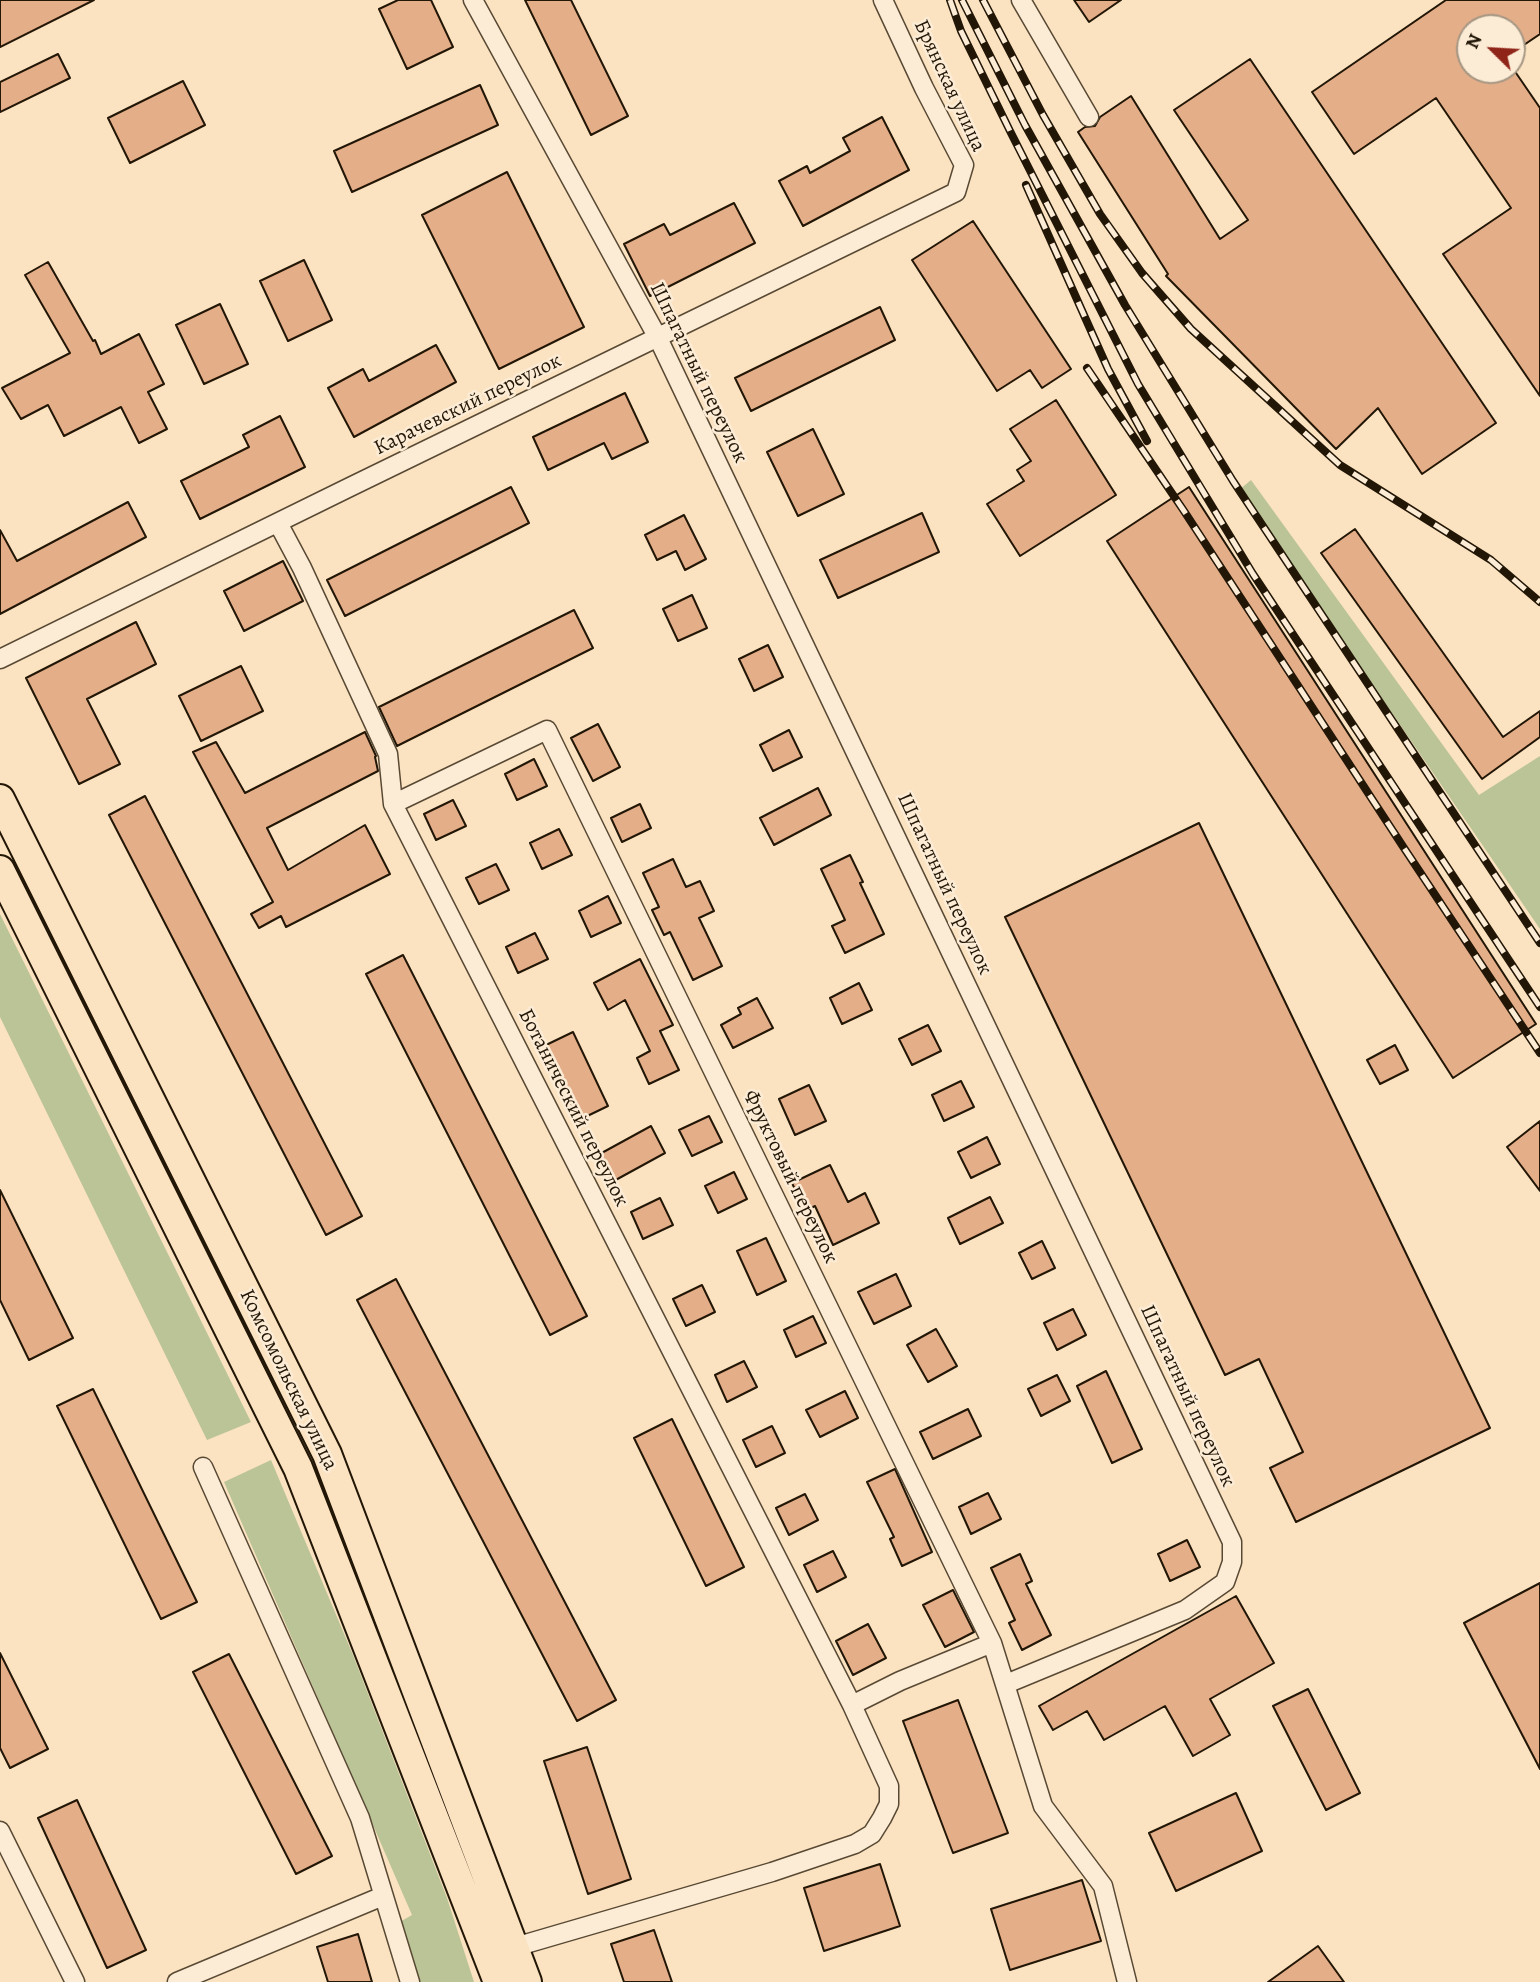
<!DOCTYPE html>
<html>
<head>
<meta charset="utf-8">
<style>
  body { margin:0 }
  #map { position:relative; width:1540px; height:1982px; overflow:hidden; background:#fbe2c0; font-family:Alegreya,serif }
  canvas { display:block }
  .north { position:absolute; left:1456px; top:14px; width:70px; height:70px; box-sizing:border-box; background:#fcecd6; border:2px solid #a59683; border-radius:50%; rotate:294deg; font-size:19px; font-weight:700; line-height:28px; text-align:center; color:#221606 }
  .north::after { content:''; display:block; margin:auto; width:24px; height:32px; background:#8f2418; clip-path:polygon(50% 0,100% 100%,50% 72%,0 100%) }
</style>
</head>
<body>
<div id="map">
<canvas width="1540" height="1982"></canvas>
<div class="north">N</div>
</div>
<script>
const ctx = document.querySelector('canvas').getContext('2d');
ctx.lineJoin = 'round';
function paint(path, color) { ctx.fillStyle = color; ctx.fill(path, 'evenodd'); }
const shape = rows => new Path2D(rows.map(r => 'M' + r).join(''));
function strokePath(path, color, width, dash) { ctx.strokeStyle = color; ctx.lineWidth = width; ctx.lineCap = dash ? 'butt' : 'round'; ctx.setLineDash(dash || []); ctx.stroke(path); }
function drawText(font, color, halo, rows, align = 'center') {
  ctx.font = font + ' Alegreya,serif'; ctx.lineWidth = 5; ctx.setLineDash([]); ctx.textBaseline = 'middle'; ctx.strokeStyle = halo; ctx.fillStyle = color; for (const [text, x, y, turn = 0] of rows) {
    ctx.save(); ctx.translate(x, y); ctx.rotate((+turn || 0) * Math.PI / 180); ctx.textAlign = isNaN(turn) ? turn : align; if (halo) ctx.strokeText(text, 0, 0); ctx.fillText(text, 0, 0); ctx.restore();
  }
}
paint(shape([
  [1251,480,1479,795,1540,756,1540,929,1239,490],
  [0,914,251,1422,207,1440,0,1017],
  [271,1460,353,1655,447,1898,474,1982,418,1982,398,1923,412,1915,224,1482]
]), '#bbc496');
const building = shape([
  [0,0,94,0,0,47,0,0],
  [398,0,431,0,453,47,407,69,379,9,398,0],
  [525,0,571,0,628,116,591,135,525,0],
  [1074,0,1121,0,1089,22,1074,0],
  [1446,0,1540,0,1540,34,1512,53,1512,28,1470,28,1470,70,1514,70,1540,108,1540,396,1443,254,1511,208,1436,98,1354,154,1312,92,1446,0],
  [58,54,70,78,0,112,0,82,58,54],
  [1250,59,1496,423,1422,474,1378,408,1336,449,1166,276,1168,274,1078,132,1085,127,1095,126,1100,117,1131,96,1220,239,1248,220,1174,110,1250,59],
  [183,81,205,125,130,163,108,118,183,81],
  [480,85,498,125,352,192,334,151,480,85],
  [882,117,909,170,803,226,779,181,807,166,810,173,850,151,843,138,882,117],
  [507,172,584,327,499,369,422,215,507,172],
  [734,203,755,243,650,296,624,244,664,224,670,235,734,203],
  [973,221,1071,369,1042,388,1030,370,997,391,912,260,973,221],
  [304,260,332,320,288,341,260,281,304,260],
  [48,262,93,341,95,340,101,354,139,334,164,384,148,392,167,429,139,443,121,407,64,436,48,405,21,419,2,388,70,353,25,275,48,262],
  [220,304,248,364,204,384,176,325,220,304],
  [880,307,895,340,751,411,735,378,880,307],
  [436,345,456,382,354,437,328,388,363,369,369,381,436,345],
  [625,393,648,442,612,459,604,443,548,470,533,437,625,393],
  [1056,400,1116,495,1020,556,987,504,1024,481,1017,470,1031,461,1010,429,1056,400],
  [280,416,305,467,200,519,181,481,249,447,243,435,280,416],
  [813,429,844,494,798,516,767,452,813,429],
  [511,487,529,523,345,616,327,580,511,487],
  [1189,487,1536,1024,1453,1078,1107,541,1189,487],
  [128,502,146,537,0,614,0,530,17,561,128,502],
  [922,513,939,552,838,598,820,560,922,513],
  [684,515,706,559,685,570,676,551,657,560,645,535,684,515],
  [1355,529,1503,737,1540,711,1540,737,1482,779,1321,553,1355,529],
  [283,561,303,601,244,631,224,591,283,561],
  [692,595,707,628,678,641,663,609,692,595],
  [574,610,593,648,397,746,379,707,574,610],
  [136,622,156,664,87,699,120,764,79,784,26,678,136,622],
  [768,645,783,677,754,691,739,659,768,645],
  [241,666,263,711,201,741,179,696,241,666],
  [598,724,620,767,593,781,571,738,598,724],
  [789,730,802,757,773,771,760,745,789,730],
  [365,732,376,756,375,757,378,771,267,828,288,870,365,825,390,874,286,927,281,916,259,928,251,914,273,902,193,752,216,742,245,793,365,732],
  [534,759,547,786,517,800,505,774,534,759],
  [818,788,831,815,774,845,760,818,818,788],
  [145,796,362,1216,326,1235,109,815,145,796],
  [453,800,466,826,436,840,424,814,453,800],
  [640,804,651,828,622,842,611,818,640,804],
  [1199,823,1490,1428,1296,1522,1270,1468,1303,1452,1259,1359,1225,1375,1005,917,1199,823],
  [559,829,572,855,542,869,530,843,559,829],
  [850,855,863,882,860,883,884,934,845,953,832,926,845,920,821,869,850,855],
  [673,859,686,887,700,881,714,911,699,918,722,966,693,980,670,932,664,935,652,910,659,907,643,873,673,859],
  [496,864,509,890,479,904,466,878,496,864],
  [608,896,621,923,591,937,579,911,608,896],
  [535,933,548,959,518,973,506,947,535,933],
  [403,955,587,1316,550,1335,366,974,403,955],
  [640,959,673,1025,660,1031,679,1070,649,1084,637,1058,650,1051,625,1000,608,1010,594,983,640,959],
  [859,983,872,1010,842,1024,830,998,859,983],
  [757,998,773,1028,733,1048,721,1025,741,1014,738,1008,757,998],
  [928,1025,941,1051,912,1065,899,1039,928,1025],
  [573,1032,608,1106,579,1120,544,1046,573,1032],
  [1395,1045,1408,1070,1380,1084,1367,1060,1395,1045],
  [961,1081,974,1107,944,1121,932,1095,961,1081],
  [809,1085,826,1121,795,1135,779,1099,809,1085],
  [709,1116,722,1142,692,1156,679,1130,709,1116],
  [1540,1121,1540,1191,1507,1147,1540,1121],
  [651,1126,665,1153,612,1182,598,1155,651,1126],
  [987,1137,1000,1164,971,1178,958,1152,987,1137],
  [830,1165,848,1202,865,1193,879,1223,833,1245,815,1206,805,1211,792,1183,830,1165],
  [734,1172,747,1199,718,1213,705,1186,734,1172],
  [0,1190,73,1338,29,1360,0,1300,0,1190],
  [990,1197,1003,1223,960,1244,948,1218,990,1197],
  [660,1198,673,1225,643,1239,631,1212,660,1198],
  [766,1238,786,1281,757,1295,737,1251,766,1238],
  [1042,1241,1055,1268,1032,1279,1019,1253,1042,1241],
  [896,1274,911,1306,874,1324,858,1292,896,1274],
  [396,1279,616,1700,577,1721,357,1300,396,1279],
  [702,1285,715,1312,686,1326,673,1299,702,1285],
  [1073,1309,1086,1335,1057,1350,1044,1323,1073,1309],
  [813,1316,826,1343,796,1357,784,1330,813,1316],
  [936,1329,957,1366,928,1382,907,1345,936,1329],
  [744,1361,757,1387,727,1402,715,1375,744,1361],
  [1106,1371,1142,1449,1112,1463,1077,1386,1106,1371],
  [1057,1375,1070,1401,1041,1416,1028,1389,1057,1375],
  [93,1389,197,1602,161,1619,57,1406,93,1389],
  [845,1391,858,1418,820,1437,806,1410,845,1391],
  [968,1409,981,1436,933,1459,920,1432,968,1409],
  [672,1419,744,1567,706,1586,634,1438,672,1419],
  [772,1426,785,1453,756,1467,743,1440,772,1426],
  [895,1469,932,1552,902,1566,890,1539,894,1537,867,1482,895,1469],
  [988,1493,1001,1519,971,1534,959,1507,988,1493],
  [805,1494,818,1520,789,1535,776,1508,805,1494],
  [1187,1540,1200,1567,1170,1581,1158,1554,1187,1540],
  [833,1551,846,1577,817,1592,804,1565,833,1551],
  [1020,1554,1032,1581,1026,1584,1051,1635,1022,1650,1009,1623,1015,1620,991,1568,1020,1554],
  [1540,1583,1540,1769,1464,1623,1540,1583],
  [953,1590,974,1632,945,1647,923,1605,953,1590],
  [1236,1596,1274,1663,1210,1699,1230,1735,1193,1756,1165,1706,1104,1740,1087,1711,1053,1730,1039,1706,1236,1596],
  [868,1624,886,1658,853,1675,836,1641,868,1624],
  [0,1653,48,1749,10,1768,0,1748,0,1653],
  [229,1654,332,1856,296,1874,193,1672,229,1654],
  [1308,1689,1360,1793,1326,1810,1273,1706,1308,1689],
  [958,1700,1008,1833,953,1853,903,1721,958,1700],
  [587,1747,631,1879,588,1894,544,1761,587,1747],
  [1236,1793,1262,1851,1176,1891,1149,1833,1236,1793],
  [77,1800,146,1950,107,1968,38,1818,77,1800],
  [880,1864,900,1926,824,1951,804,1888,880,1864],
  [1082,1880,1101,1941,1010,1970,991,1909,1082,1880],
  [654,1930,672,1982,624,1982,611,1944,654,1930],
  [358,1934,372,1982,328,1982,317,1947,358,1934],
  [1318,1946,1344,1982,1268,1982,1318,1946]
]);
paint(building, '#e4ae89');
strokePath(building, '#221606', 2);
const street = shape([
  [473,0,658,338,1232,1542,1232,1562,1225,1582,1185,1610,1006,1684],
  [1021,0,1089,117],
  [278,523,302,568,388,754,393,804,852,1705,889,1786,889,1804,882,1818,872,1834,855,1844,772,1872,515,1947],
  [0,659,350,487,956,192,964,165,924,88,883,0],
  [393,804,547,730,992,1643,1043,1806,1103,1886,1127,1982],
  [203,1467,360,1818,410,1982],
  [852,1705,900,1681,992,1643],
  [0,1831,75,1982],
  [177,1982,383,1896]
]);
const primary = shape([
  [0,799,327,1454,527,1982],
  [0,870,298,1468,498,1982]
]);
strokePath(street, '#584934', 21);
strokePath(primary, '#221606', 32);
strokePath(street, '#fcecd6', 18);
strokePath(primary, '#fbe2c0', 28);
const rail = shape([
  [950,0,961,31,1010,131,1138,384,1253,574,1540,1007],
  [962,0,1025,125,1125,305,1233,481,1540,943],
  [983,0,1043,115,1100,214,1142,273,1191,329,1340,465,1491,560,1540,602],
  [1026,185,1108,369,1147,441],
  [1087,368,1184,511,1404,848,1540,1053]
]);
strokePath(rail, '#221606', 8);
strokePath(rail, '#fcecd6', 5, [16]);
drawText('21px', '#221606', '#fcecd6', [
  ["Брянская улица",949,86,65],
  ["Шпагатный переулок",698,373,64],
  ["Карачевский переулок",468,405,-26],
  ["Шпагатный переулок",944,884,65],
  ["Ботанический переулок",573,1108,63],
  ["Фруктовый переулок",790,1177,64],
  ["Комсомольская улица",288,1380,64],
  ["Шпагатный переулок",1187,1396,65]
]);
</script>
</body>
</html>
